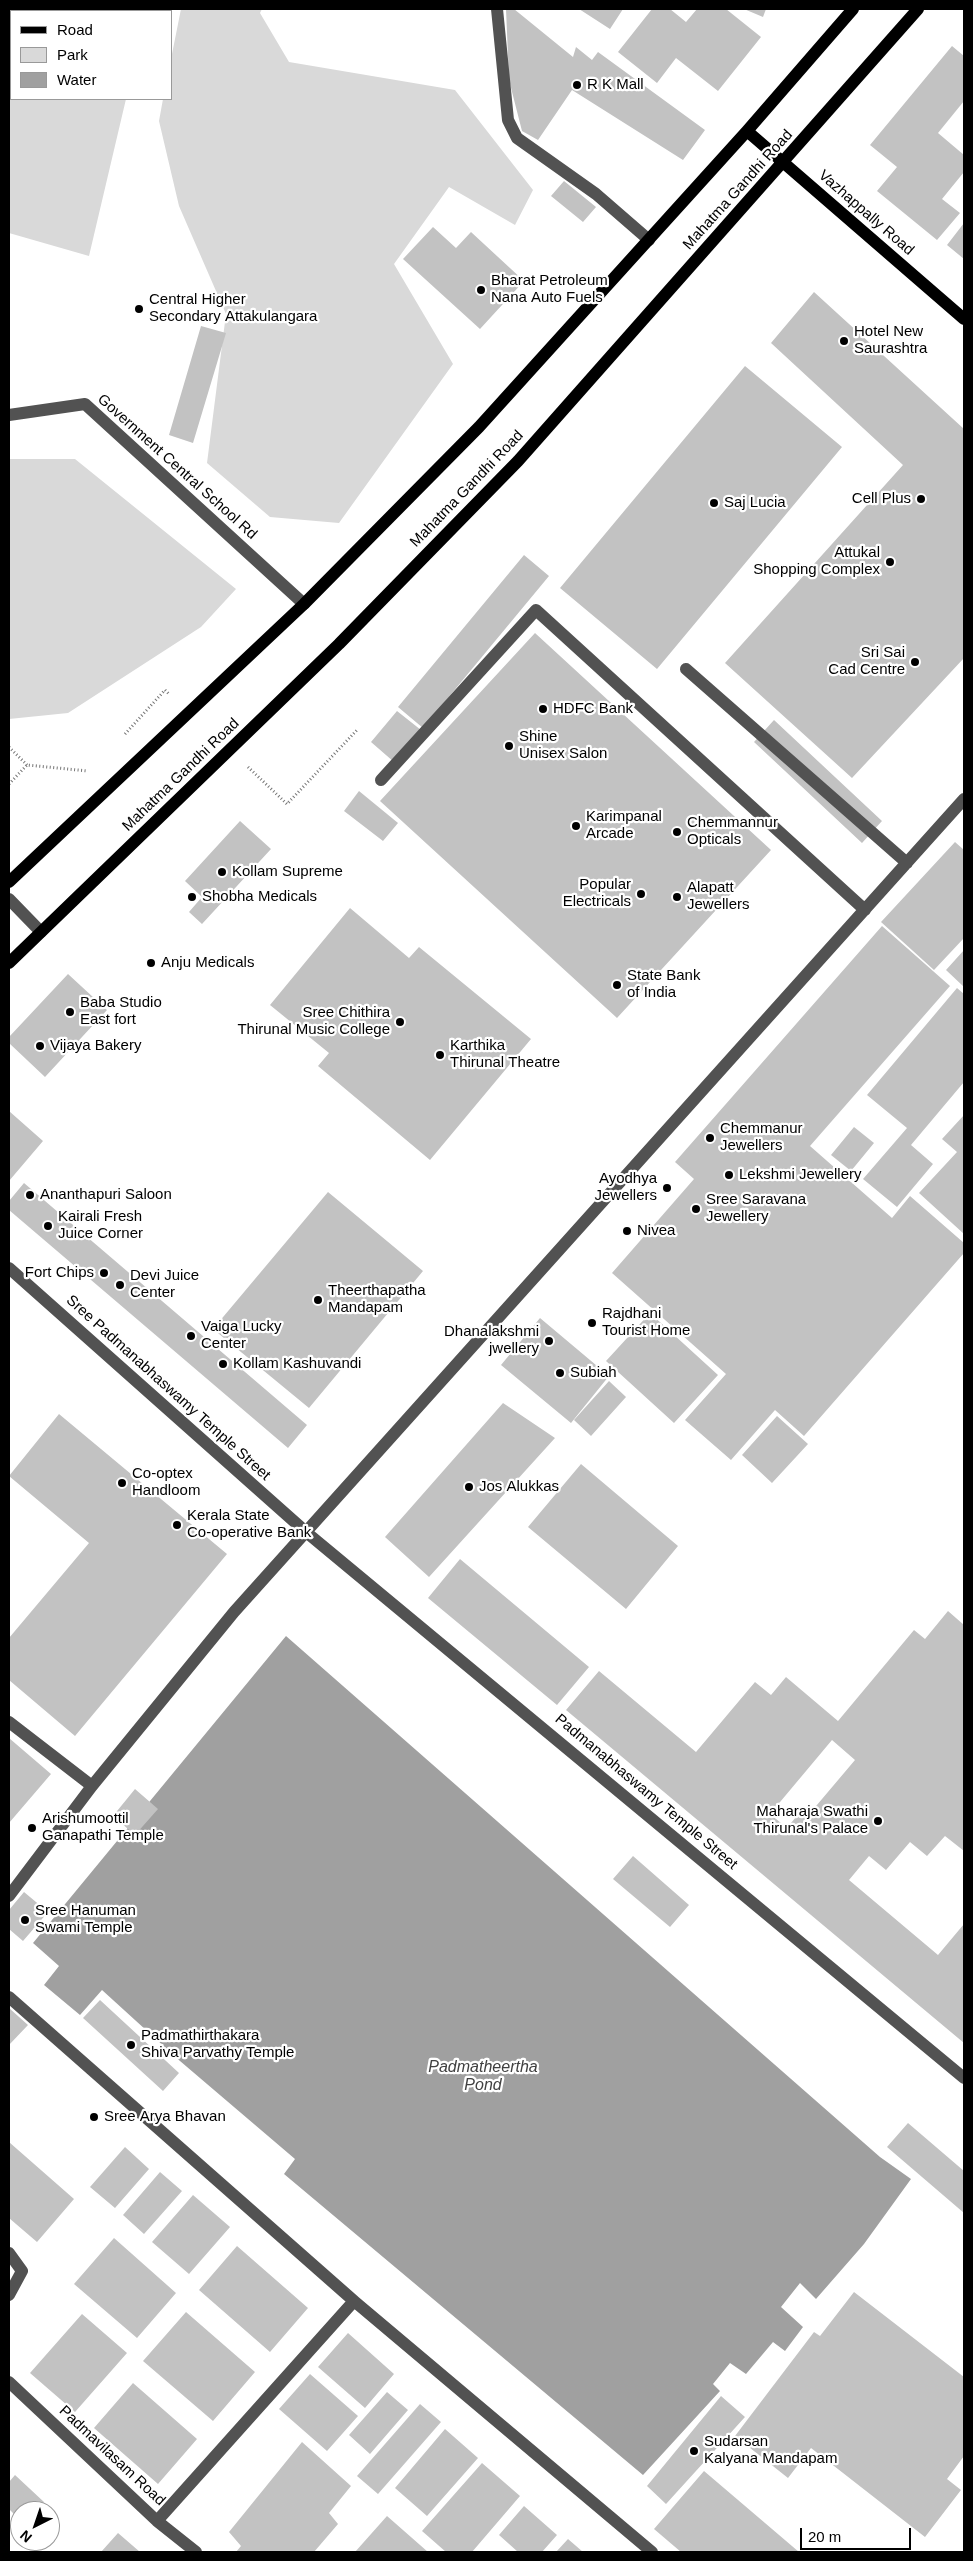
<!DOCTYPE html>
<html>
<head>
<meta charset="utf-8">
<style>
  body { margin:0 }
  #map { position:relative; width:973px; height:2561px; overflow:hidden; background:#fff; font-family:Helvetica,sans-serif }
  canvas { display:block }
  .frame { position:absolute; inset:0; border:10px solid #000; pointer-events:none }
  .legend { position:absolute; left:10px; top:10px; width:162px; height:90px; box-sizing:border-box; background:#fff; border:1px solid #999; margin:0; padding:6px 9px; list-style:none; font-size:15px; color:#000 }
  .legend li { display:flex; align-items:center; gap:10px; height:25px }
  .legend b { width:25px; border:1px solid #999 }
  .north { position:absolute; left:10px; top:2501px; width:50px; height:50px; box-sizing:border-box; background:#fff; border:1px solid #999; border-radius:50%; rotate:221deg; font-size:14px; font-weight:700; line-height:20px; text-align:center; color:#000 }
  .north::after { content:''; display:block; margin:auto; width:18px; height:22px; background:#000; clip-path:polygon(50% 0,100% 100%,50% 72%,0 100%) }
  .scale { position:absolute; left:800px; top:2528px; width:111px; height:22px; box-sizing:border-box; border:2px solid #000; border-top:0; padding-left:6px; font-size:15px; line-height:18px; white-space:nowrap; color:#000; -webkit-text-stroke:4px #fff; paint-order:stroke }
</style>
</head>
<body>
<div id="map">
<canvas width="973" height="2561"></canvas>
<div class="frame"></div>
<ul class="legend">
<li><b style="height:6px;background:#000"></b>Road</li>
<li><b style="height:14px;background:#d9d9d9"></b>Park</li>
<li><b style="height:14px;background:#a0a0a0"></b>Water</li>
</ul>
<div class="north">N</div>
<div class="scale">20 m</div>
</div>
<script>
const ctx = document.querySelector('canvas').getContext('2d');
ctx.lineJoin = 'round';
function paint(path, color) { ctx.fillStyle = color; ctx.fill(path, 'evenodd'); }
const shape = rows => new Path2D(rows.map(r => 'M' + r).join(''));
function strokePath(path, color, width, dash) { ctx.strokeStyle = color; ctx.lineWidth = width; ctx.lineCap = dash ? 'butt' : 'round'; ctx.setLineDash(dash || []); ctx.stroke(path); }
function drawText(font, color, halo, rows, align = 'center') {
  ctx.font = font + ' Helvetica,sans-serif'; ctx.lineWidth = 4.5; ctx.setLineDash([]); ctx.textBaseline = 'middle'; ctx.strokeStyle = halo; ctx.fillStyle = color; for (const [text, x, y, turn = 0] of rows) {
    ctx.save(); ctx.translate(x, y); ctx.rotate((+turn || 0) * Math.PI / 180); ctx.textAlign = isNaN(turn) ? turn : align; if (halo) ctx.strokeText(text, 0, 0); ctx.fillText(text, 0, 0); ctx.restore();
  }
}
paint(shape([
  [9,9,146,9,146,11,11,11,11,99,126,99,89,256,9,233],
  [181,9,262,9,260,13,289,62,455,90,533,190,515,225,449,187,394,264,453,364,339,523,270,517,207,463,226,314,179,206,159,121,163,99,171,99,171,59],
  [9,459,75,459,236,589,201,627,68,713,9,719]
]), '#d9d9d9');
paint(shape([
  [286,1636,880,2157,911,2179,864,2244,816,2299,800,2283,781,2307,803,2327,785,2351,773,2342,746,2374,730,2363,713,2384,720,2391,643,2475,284,2174,295,2159,180,2061,102,1990,80,2015,44,1985,59,1966,33,1943]
]), '#a0a0a0');
paint(shape([
  [506,9,514,9,573,57,576,47,592,60,598,52,705,130,683,160,572,90,538,140,522,131,509,80],
  [579,9,623,9,610,29],
  [652,9,670,9,686,22,697,9,726,9,761,37,718,91,676,58,657,83,618,52],
  [744,9,766,9,763,17],
  [952,46,964,56,964,101,938,133,964,155,964,172,942,199,960,213,937,240,877,191,897,167,870,145],
  [564,181,596,207,583,222,551,196],
  [964,223,964,259,947,245],
  [433,227,456,248,471,232,524,281,480,329,403,259],
  [814,292,964,429,964,658,852,778,725,663,903,465,771,343],
  [201,326,226,333,193,443,169,435],
  [745,366,842,447,657,669,560,588],
  [524,555,549,576,423,728,398,707],
  [535,633,771,850,617,1018,380,801],
  [397,711,421,730,394,762,371,742],
  [774,720,882,821,862,843,754,742],
  [359,791,398,823,383,841,344,811],
  [240,821,271,849,202,924,189,912,202,897,185,881],
  [955,842,964,850,964,938,934,970,881,922],
  [350,908,409,958,419,947,531,1039,430,1160,318,1066,329,1053,270,1005],
  [882,926,950,986,810,1146,892,1218,910,1196,964,1243,964,1253,804,1436,775,1410,731,1460,685,1420,726,1374,612,1273,694,1179,675,1162],
  [964,950,964,987,946,970],
  [68,974,107,1010,45,1077,9,1043,9,1037],
  [957,988,964,994,964,1082,911,1145,933,1164,897,1207,863,1179,907,1128,867,1095],
  [9,1111,43,1141,9,1181],
  [964,1115,964,1234,919,1193,957,1152,942,1139],
  [854,1127,874,1143,851,1171,831,1155],
  [24,1183,307,1425,288,1448,9,1210,9,1201],
  [328,1192,423,1271,309,1408,213,1329],
  [650,1313,718,1375,674,1423,606,1361],
  [540,1318,609,1376,571,1423,501,1365],
  [609,1381,626,1397,591,1436,574,1420],
  [503,1403,555,1438,429,1577,385,1537],
  [59,1414,227,1554,75,1736,9,1680,9,1638,89,1543,9,1476],
  [777,1416,808,1444,772,1483,742,1455],
  [581,1464,678,1546,626,1609,528,1527],
  [460,1559,589,1667,557,1705,428,1598],
  [948,1611,964,1625,964,1851,945,1836,927,1856,910,1842,886,1870,869,1856,849,1880,938,1955,964,1924,964,2043,566,1710,599,1671,696,1752,755,1682,771,1695,786,1677,838,1721,914,1630,925,1639],
  [832,1740,855,1760,811,1812,804,1807,787,1828,770,1814],
  [9,1738,51,1774,9,1823],
  [135,1789,158,1809,135,1835,113,1816],
  [633,1856,689,1905,670,1927,613,1879],
  [24,1892,48,1912,23,1941,9,1929,9,1910],
  [100,2000,179,2073,163,2091,83,2018],
  [9,2008,28,2025,9,2045],
  [908,2123,964,2171,964,2213,887,2147],
  [9,2142,74,2199,37,2242,9,2218],
  [125,2147,149,2169,115,2208,90,2187],
  [160,2172,182,2191,144,2234,123,2215],
  [193,2195,230,2227,189,2274,152,2242],
  [114,2238,176,2293,137,2338,74,2284],
  [237,2246,308,2308,270,2352,199,2290],
  [854,2292,964,2377,964,2456,947,2479,961,2490,925,2537,811,2448,788,2478,735,2436,814,2332,820,2336],
  [186,2312,255,2372,213,2421,143,2361],
  [82,2314,127,2353,75,2412,30,2373],
  [348,2333,394,2374,365,2408,318,2367],
  [310,2374,358,2416,327,2451,279,2409],
  [133,2383,197,2439,158,2484,94,2428],
  [387,2392,408,2410,370,2454,349,2435],
  [721,2396,745,2417,666,2504,647,2486],
  [420,2404,441,2422,378,2494,357,2476],
  [445,2429,478,2458,427,2516,395,2488],
  [302,2442,351,2486,329,2513,338,2524,314,2552,236,2552,241,2546,229,2532],
  [482,2463,520,2496,472,2552,446,2552,422,2531],
  [704,2471,799,2552,681,2552,654,2529],
  [15,2475,44,2502,35,2511,20,2511,20,2520,9,2509,9,2482],
  [524,2506,557,2535,542,2552,518,2552,499,2535],
  [387,2516,428,2552,355,2552],
  [118,2533,140,2552,101,2552],
  [568,2539,583,2552,556,2552]
]), '#c2c2c2');
strokePath(shape([
  [125,734,165,690,170,695],
  [9,747,27,765],
  [248,767,287,804,357,730],
  [9,784,27,765,88,771]
]), '#747474', 3, [1, 2.5]);
strokePath(shape([
  [497,9,508,120,517,138,596,194,649,240],
  [9,415,85,404,304,604],
  [686,669,907,863],
  [381,780,536,610,865,910],
  [9,899,41,932],
  [9,1268,306,1532,964,2078],
  [9,1722,92,1786],
  [9,1896,92,1786,234,1612,964,799],
  [9,1997,354,2301,652,2552],
  [9,2253,22,2271,9,2295],
  [9,2382,157,2521,196,2552],
  [157,2521,354,2301]
]), '#525252', 12);
strokePath(shape([
  [747,131,964,319],
  [9,882,304,604,479,427,747,131,853,9],
  [9,963,339,644,518,461,918,9]
]), '#000', 12);
for (const [x, y, r, color] of [
  [577,85,5,"#000"],
  [481,290,5,"#000"],
  [139,309,5,"#000"],
  [844,341,5,"#000"],
  [921,499,5,"#000"],
  [714,503,5,"#000"],
  [890,562,5,"#000"],
  [915,662,5,"#000"],
  [543,709,5,"#000"],
  [509,746,5,"#000"],
  [576,826,5,"#000"],
  [677,832,5,"#000"],
  [222,872,5,"#000"],
  [641,894,5,"#000"],
  [192,897,5,"#000"],
  [677,897,5,"#000"],
  [151,963,5,"#000"],
  [617,985,5,"#000"],
  [70,1012,5,"#000"],
  [400,1022,5,"#000"],
  [40,1046,5,"#000"],
  [440,1055,5,"#000"],
  [710,1138,5,"#000"],
  [729,1175,5,"#000"],
  [667,1188,5,"#000"],
  [30,1195,5,"#000"],
  [696,1209,5,"#000"],
  [48,1226,5,"#000"],
  [627,1231,5,"#000"],
  [104,1273,5,"#000"],
  [120,1285,5,"#000"],
  [318,1300,5,"#000"],
  [592,1323,5,"#000"],
  [191,1336,5,"#000"],
  [549,1341,5,"#000"],
  [223,1364,5,"#000"],
  [560,1373,5,"#000"],
  [122,1483,5,"#000"],
  [469,1487,5,"#000"],
  [177,1525,5,"#000"],
  [878,1821,5,"#000"],
  [32,1828,5,"#000"],
  [25,1920,5,"#000"],
  [131,2045,5,"#000"],
  [94,2117,5,"#000"],
  [694,2451,5,"#000"]
]) { const dot = new Path2D(); dot.arc(x, y, r, 0, 2 * Math.PI); ctx.fillStyle = color; ctx.fill(dot); strokePath(dot, '#fff', 2); }
drawText('15px', '#000', '#fff', [
  ["R K Mall",587,85],
  ["Bharat Petroleum",491,281],
  ["Nana Auto Fuels",491,298],
  ["Central Higher",149,300],
  ["Secondary Attakulangara",149,317],
  ["Hotel New",854,332],
  ["Saurashtra",854,349],
  ["Cell Plus",911,499,"right"],
  ["Saj Lucia",724,503],
  ["Attukal",880,553,"right"],
  ["Shopping Complex",880,570,"right"],
  ["Sri Sai",905,653,"right"],
  ["Cad Centre",905,670,"right"],
  ["HDFC Bank",553,709],
  ["Shine",519,737],
  ["Unisex Salon",519,754],
  ["Karimpanal",586,817],
  ["Arcade",586,834],
  ["Chemmannur",687,823],
  ["Opticals",687,840],
  ["Kollam Supreme",232,872],
  ["Popular",631,885,"right"],
  ["Electricals",631,902,"right"],
  ["Alapatt",687,888],
  ["Jewellers",687,905],
  ["Shobha Medicals",202,897],
  ["Anju Medicals",161,963],
  ["State Bank",627,976],
  ["of India",627,993],
  ["Baba Studio",80,1003],
  ["East fort",80,1020],
  ["Sree Chithira",390,1013,"right"],
  ["Thirunal Music College",390,1030,"right"],
  ["Vijaya Bakery",50,1046],
  ["Karthika",450,1046],
  ["Thirunal Theatre",450,1063],
  ["Chemmanur",720,1129],
  ["Jewellers",720,1146],
  ["Lekshmi Jewellery",739,1175],
  ["Ayodhya",657,1179,"right"],
  ["Jewellers",657,1196,"right"],
  ["Ananthapuri Saloon",40,1195],
  ["Sree Saravana",706,1200],
  ["Jewellery",706,1217],
  ["Kairali Fresh",58,1217],
  ["Juice Corner",58,1234],
  ["Nivea",637,1231],
  ["Fort Chips",94,1273,"right"],
  ["Devi Juice",130,1276],
  ["Center",130,1293],
  ["Theerthapatha",328,1291],
  ["Mandapam",328,1308],
  ["Rajdhani",602,1314],
  ["Tourist Home",602,1331],
  ["Vaiga Lucky",201,1327],
  ["Center",201,1344],
  ["Dhanalakshmi",539,1332,"right"],
  ["jwellery",539,1349,"right"],
  ["Kollam Kashuvandi",233,1364],
  ["Subiah",570,1373],
  ["Co-optex",132,1474],
  ["Handloom",132,1491],
  ["Jos Alukkas",479,1487],
  ["Kerala State",187,1516],
  ["Co-operative Bank",187,1533],
  ["Maharaja Swathi",868,1812,"right"],
  ["Thirunal's Palace",868,1829,"right"],
  ["Arishumoottil",42,1819],
  ["Ganapathi Temple",42,1836],
  ["Sree Hanuman",35,1911],
  ["Swami Temple",35,1928],
  ["Padmathirthakara",141,2036],
  ["Shiva Parvathy Temple",141,2053],
  ["Sree Arya Bhavan",104,2117],
  ["Sudarsan",704,2442],
  ["Kalyana Mandapam",704,2459]
], 'left');
drawText('15px', '#000', '#fff', [
  ["Mahatma Gandhi Road",738,190,-48],
  ["Vazhappally Road",866,213,41],
  ["Government Central School Rd",177,467,42],
  ["Mahatma Gandhi Road",467,489,-46],
  ["Mahatma Gandhi Road",181,775,-44],
  ["Sree Padmanabhaswamy Temple Street",168,1388,42],
  ["Padmanabhaswamy Temple Street",646,1792,40],
  ["Padmavilasam Road",112,2456,43]
]);
drawText('italic 16px', '#414141', '#fff', [
  ["Padmatheertha",483,2068],
  ["Pond",483,2086]
]);
</script>
</body>
</html>
